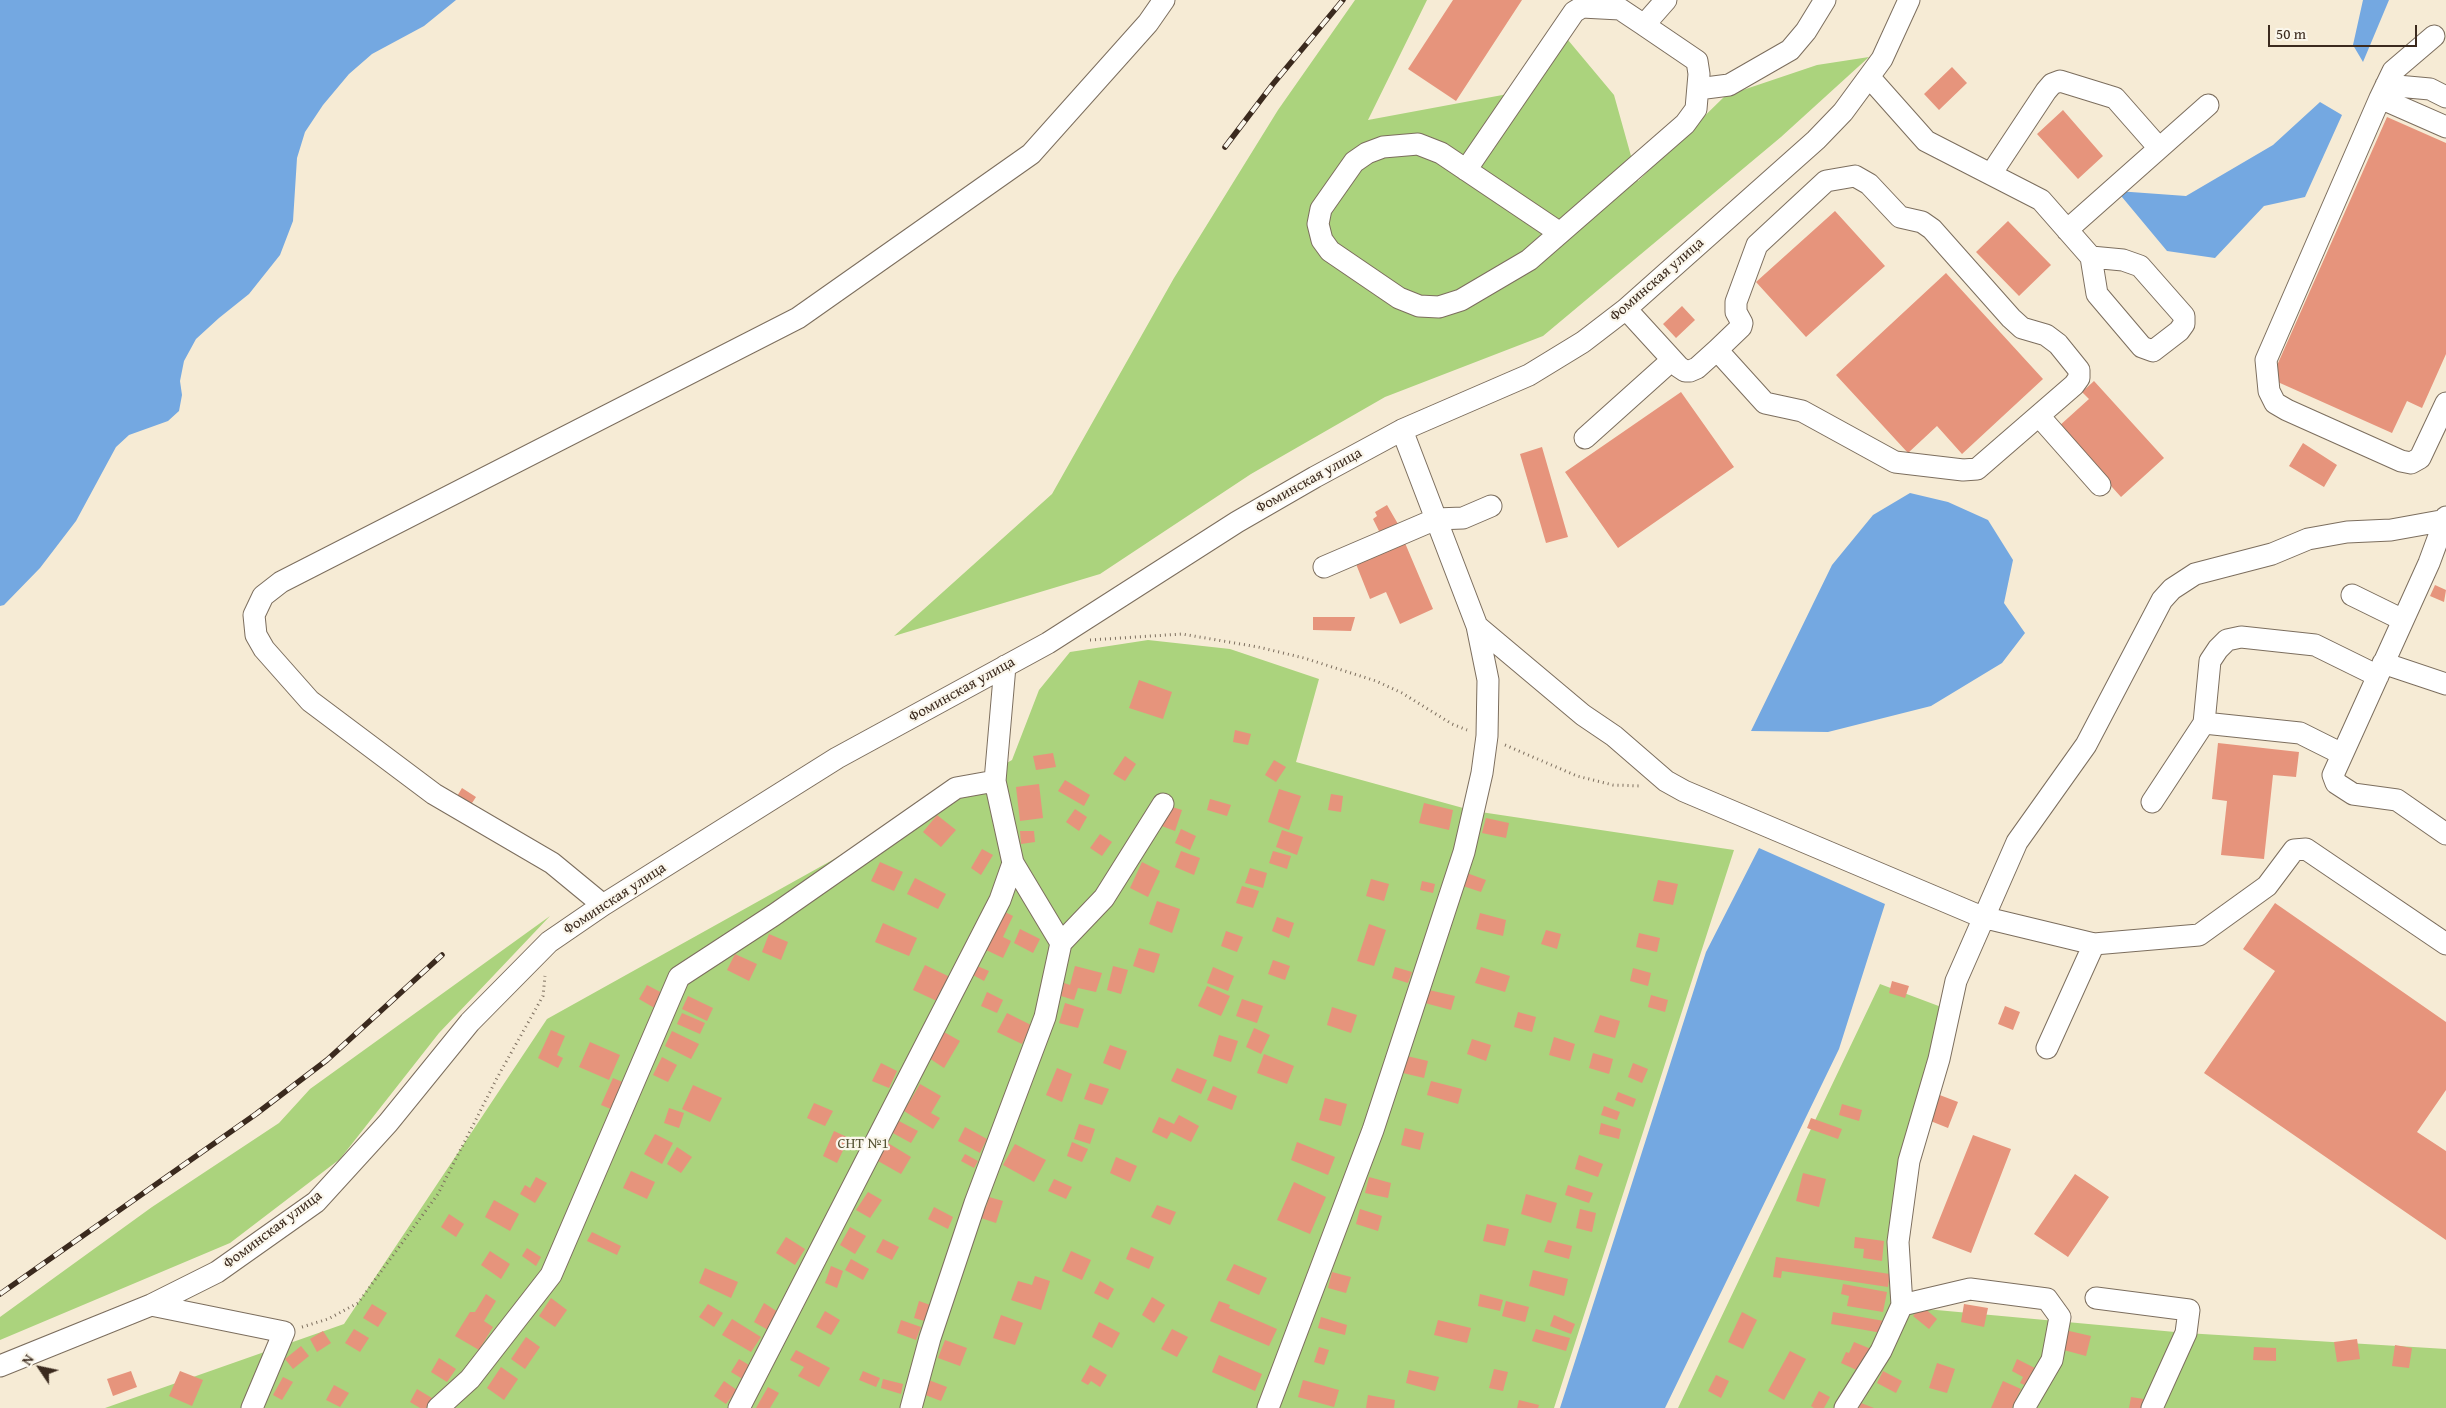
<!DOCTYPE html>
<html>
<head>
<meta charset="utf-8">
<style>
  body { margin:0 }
  #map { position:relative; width:2446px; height:1408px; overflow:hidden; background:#f6ebd5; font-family:"Gentium Book Plus",serif }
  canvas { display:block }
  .north { position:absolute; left:15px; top:1343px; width:50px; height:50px; -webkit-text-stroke:4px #fbf7ec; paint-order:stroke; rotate:304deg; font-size:14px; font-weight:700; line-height:20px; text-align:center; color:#3b2a1e }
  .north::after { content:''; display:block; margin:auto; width:18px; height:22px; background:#3b2a1e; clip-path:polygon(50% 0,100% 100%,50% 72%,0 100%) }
  .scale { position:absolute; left:2268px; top:25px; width:149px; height:22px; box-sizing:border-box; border:2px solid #3b2a1e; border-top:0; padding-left:6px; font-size:15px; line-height:18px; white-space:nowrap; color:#3b2a1e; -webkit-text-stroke:4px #fbf7ec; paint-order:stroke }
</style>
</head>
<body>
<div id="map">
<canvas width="2446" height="1408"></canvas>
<div class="north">N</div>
<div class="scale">50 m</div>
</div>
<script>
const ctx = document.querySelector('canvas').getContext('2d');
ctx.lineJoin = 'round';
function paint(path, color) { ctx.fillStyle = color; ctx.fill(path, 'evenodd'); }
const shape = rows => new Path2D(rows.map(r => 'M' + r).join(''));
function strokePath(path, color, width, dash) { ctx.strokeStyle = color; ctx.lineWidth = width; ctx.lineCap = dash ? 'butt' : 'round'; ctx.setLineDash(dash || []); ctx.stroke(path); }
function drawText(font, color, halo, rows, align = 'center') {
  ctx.font = font + ' "Gentium Book Plus",serif'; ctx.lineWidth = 4.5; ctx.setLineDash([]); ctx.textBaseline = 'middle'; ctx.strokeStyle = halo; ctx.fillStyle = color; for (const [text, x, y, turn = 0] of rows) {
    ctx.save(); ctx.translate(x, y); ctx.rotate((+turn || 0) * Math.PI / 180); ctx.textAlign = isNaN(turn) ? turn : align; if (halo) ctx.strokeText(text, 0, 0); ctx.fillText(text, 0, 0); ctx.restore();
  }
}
paint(shape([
  [1355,0,1427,0,1368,120,1524,91,1568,40,1614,95,1638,181,1725,96,1817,65,1869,57,1781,137,1543,336,1385,397,1251,474,1100,574,894,636,1052,494,1174,278,1278,110],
  [1148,640,1230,649,1319,679,1296,762,1474,811,1734,850,1554,1408,105,1408,344,1324,547,1019,1012,760,1039,690,1070,652],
  [550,916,439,1033,340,1159,230,1243,0,1340,0,1317,152,1207,279,1123,310,1089],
  [1880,984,1944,1008,1903,1175,1904,1307,2186,1333,2446,1349,2446,1408,1678,1408]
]), '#abd37d');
paint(shape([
  [0,0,456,0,424,26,372,54,349,74,323,105,305,132,297,158,293,221,280,255,249,294,219,318,196,339,184,361,180,381,182,395,179,411,168,421,129,435,116,447,76,521,40,568,4,605,0,606],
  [2363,0,2389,0,2363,62,2353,45],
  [2320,102,2342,115,2305,197,2264,206,2215,258,2167,251,2117,191,2186,196,2273,145],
  [1910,493,1948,502,1988,520,2013,560,2004,603,2025,633,2002,663,1931,706,1828,732,1751,731,1832,565,1873,515],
  [1759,848,1885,904,1839,1049,1665,1408,1560,1408,1706,952]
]), '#74a8e1');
paint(shape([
  [1453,0,1522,0,1456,101,1408,69],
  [1952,67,1967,83,1939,110,1924,94],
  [2063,110,2103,156,2078,179,2037,134],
  [2387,117,2446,143,2446,354,2422,408,2407,401,2392,433,2271,379],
  [1835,211,1885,266,1806,337,1756,282],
  [2008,221,2051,265,2019,296,1976,252],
  [1946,273,2043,379,1962,454,1937,426,1908,453,1836,375],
  [1682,306,1695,320,1676,338,1663,324],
  [2094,381,2164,458,2121,497,2058,427,2089,399,2082,392],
  [1681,392,1734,467,1618,548,1565,472],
  [2303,443,2337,465,2324,487,2289,466],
  [1542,447,1568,537,1546,543,1520,454],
  [1387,505,1398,524,1380,533,1373,519,1377,516,1375,512],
  [1405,543,1433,609,1400,624,1386,592,1370,599,1356,564],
  [2435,585,2446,590,2444,602,2430,596],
  [1313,617,1355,617,1351,631,1313,630],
  [1139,680,1172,692,1163,719,1129,708],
  [1235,730,1251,734,1248,745,1233,742],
  [2218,743,2299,752,2296,777,2273,775,2264,859,2221,855,2227,801,2212,799],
  [1053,753,1056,767,1036,770,1033,756],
  [1125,756,1136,764,1125,781,1113,774],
  [1274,760,1286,767,1276,782,1265,775],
  [1065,780,1090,795,1084,806,1058,791],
  [1039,784,1043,818,1020,821,1016,787],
  [462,788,476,797,470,806,456,798],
  [1279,789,1301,796,1289,830,1268,822],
  [1331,794,1343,796,1341,812,1328,810],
  [1210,799,1231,805,1227,816,1207,810],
  [1424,803,1453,810,1449,830,1419,823],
  [1166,805,1182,810,1175,831,1159,825],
  [1075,809,1087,817,1079,831,1066,822],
  [937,815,956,830,941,847,923,832],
  [1486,818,1509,823,1506,838,1482,833],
  [1181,829,1196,836,1190,850,1175,843],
  [1282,830,1303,837,1297,855,1276,847],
  [1020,831,1034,831,1035,842,1021,844],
  [1100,834,1112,842,1102,856,1090,848],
  [982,849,993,855,981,875,971,868],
  [1181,851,1200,858,1194,875,1175,867],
  [1273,851,1291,856,1287,869,1269,863],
  [880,862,903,872,894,891,871,881],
  [1142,862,1160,871,1148,897,1130,888],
  [1250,868,1267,873,1263,888,1245,883],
  [1464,872,1486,880,1481,892,1460,885],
  [915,878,946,894,938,909,907,894],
  [1371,879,1389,884,1384,901,1366,896],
  [1658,880,1678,884,1673,905,1653,901],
  [1422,881,1435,884,1433,893,1420,890],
  [1242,886,1259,891,1253,908,1236,903],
  [1157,901,1180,909,1172,933,1149,924],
  [2275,903,2446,1022,2446,1090,2417,1132,2446,1151,2446,1240,2204,1073,2275,971,2243,949],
  [1003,911,1013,916,1003,937,1011,941,1003,958,984,949],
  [1480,913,1506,920,1503,936,1476,929],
  [1277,917,1294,923,1289,938,1272,931],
  [883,923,917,938,909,956,875,942],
  [1369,924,1386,930,1374,966,1357,961],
  [1020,929,1040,939,1033,953,1014,943],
  [1546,930,1561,934,1557,949,1541,944],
  [1226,931,1243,937,1237,952,1221,946],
  [1639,933,1660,938,1657,952,1636,947],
  [769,934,788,942,781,960,762,952],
  [1139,948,1160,954,1154,973,1133,966],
  [735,954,757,964,749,981,727,970],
  [1273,960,1290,966,1285,980,1268,974],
  [925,965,950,977,939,1002,913,990],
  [975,965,989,971,984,981,971,974],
  [1075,966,1102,973,1096,992,1078,988,1074,1000,1061,996,1064,983,1070,985],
  [1113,966,1128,970,1121,994,1107,990],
  [1213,967,1234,976,1228,991,1207,983],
  [1395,967,1412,972,1408,983,1392,978],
  [1481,967,1510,976,1505,992,1475,983],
  [1633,968,1651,973,1648,986,1630,981],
  [1892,981,1909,986,1905,998,1889,993],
  [647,985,666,995,658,1010,639,999],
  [1207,986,1230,996,1221,1016,1198,1006],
  [1429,990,1455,996,1451,1010,1425,1003],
  [987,992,1003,1000,997,1013,981,1006],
  [1651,995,1668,1000,1665,1012,1648,1007],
  [688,996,713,1008,707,1021,682,1009],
  [1242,999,1263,1006,1257,1023,1236,1016],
  [1065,1003,1084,1009,1078,1028,1059,1023],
  [2005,1006,2020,1012,2013,1030,1998,1024],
  [1332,1007,1357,1015,1351,1033,1327,1025],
  [1518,1012,1536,1017,1532,1032,1514,1027],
  [682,1013,705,1023,700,1034,677,1024],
  [1007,1013,1031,1025,1022,1044,997,1032],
  [1600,1015,1620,1021,1615,1038,1594,1032],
  [1254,1028,1270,1035,1261,1054,1246,1047],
  [551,1030,565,1036,557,1055,563,1058,558,1068,538,1058],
  [672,1031,699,1044,691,1059,665,1046],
  [944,1032,960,1041,944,1068,929,1058],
  [1219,1035,1238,1041,1231,1062,1213,1056],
  [1554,1037,1575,1044,1570,1061,1549,1055],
  [1472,1039,1491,1045,1486,1061,1467,1054],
  [590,1042,620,1055,609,1080,579,1067],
  [1110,1045,1127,1051,1120,1070,1103,1063],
  [1593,1053,1613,1059,1609,1074,1589,1068],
  [1264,1054,1294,1066,1287,1084,1257,1073],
  [1407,1056,1428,1061,1424,1078,1403,1073],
  [662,1057,677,1065,668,1082,653,1075],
  [881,1063,897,1071,889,1088,872,1081],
  [1633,1063,1648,1069,1642,1083,1628,1077],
  [1057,1068,1072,1074,1062,1102,1046,1095],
  [1177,1068,1207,1080,1201,1094,1171,1081],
  [613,1078,625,1083,613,1110,601,1105],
  [1431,1081,1462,1089,1458,1104,1427,1095],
  [1090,1083,1109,1089,1102,1105,1084,1099],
  [920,1084,941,1096,931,1113,940,1118,933,1129,904,1111],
  [693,1085,722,1098,710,1122,682,1109],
  [1213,1086,1237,1096,1232,1110,1207,1100],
  [1618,1092,1636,1099,1633,1107,1615,1100],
  [1937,1094,1958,1102,1948,1128,1928,1120],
  [1325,1098,1347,1104,1341,1126,1319,1120],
  [814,1103,833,1111,825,1126,807,1118],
  [1842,1104,1862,1110,1859,1121,1839,1115],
  [1604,1106,1620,1112,1617,1120,1601,1115],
  [669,1108,684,1113,679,1128,664,1123],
  [1179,1115,1199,1126,1191,1142,1171,1132,1167,1139,1152,1132,1159,1117,1174,1124],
  [1811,1118,1842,1129,1838,1139,1807,1128],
  [897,1120,918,1131,911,1143,891,1132],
  [1601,1123,1621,1129,1619,1139,1599,1134],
  [1079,1124,1095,1129,1090,1144,1074,1139],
  [965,1127,987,1139,980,1153,958,1141],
  [1405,1128,1424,1133,1420,1150,1401,1145],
  [834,1131,849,1138,837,1163,823,1156],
  [655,1134,673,1143,662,1164,644,1154],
  [1973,1135,2011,1149,1971,1253,1932,1238],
  [1072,1142,1088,1149,1082,1162,1067,1156],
  [1297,1142,1335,1157,1328,1175,1291,1160],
  [888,1143,911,1157,901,1174,878,1161],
  [1015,1144,1046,1160,1034,1182,1003,1165],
  [677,1147,692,1157,681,1173,667,1164],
  [965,1154,978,1161,974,1168,961,1161],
  [1579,1155,1603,1164,1598,1177,1575,1169],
  [1116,1157,1137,1166,1130,1182,1110,1173],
  [631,1171,655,1182,647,1199,623,1188],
  [1803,1173,1826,1179,1819,1207,1796,1201],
  [2075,1174,2109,1197,2068,1257,2034,1234],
  [536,1177,547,1183,535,1203,520,1194,525,1185,530,1188],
  [1369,1177,1391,1183,1388,1198,1365,1193],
  [1054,1179,1072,1187,1066,1199,1048,1191],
  [1294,1182,1326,1197,1310,1234,1277,1220],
  [1568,1185,1593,1193,1589,1203,1565,1195],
  [868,1192,882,1200,870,1218,856,1210],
  [1526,1194,1557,1203,1551,1223,1521,1214],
  [989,1197,1003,1201,996,1223,978,1217,981,1205,986,1207],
  [494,1200,519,1214,510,1231,485,1217],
  [1157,1205,1176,1212,1170,1225,1151,1217],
  [934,1207,953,1217,948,1229,928,1219],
  [1360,1209,1382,1216,1378,1231,1356,1224],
  [1580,1209,1596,1213,1592,1232,1576,1228],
  [449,1214,464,1224,456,1237,441,1227],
  [1487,1224,1509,1229,1505,1246,1483,1241],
  [850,1227,866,1236,855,1254,840,1245],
  [592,1232,621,1246,617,1255,587,1241],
  [786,1237,805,1249,795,1265,776,1253],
  [1855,1237,1884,1241,1882,1261,1863,1258,1864,1249,1854,1248],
  [883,1239,899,1247,892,1260,876,1252],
  [1548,1240,1572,1246,1569,1259,1544,1252],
  [1131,1247,1154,1257,1149,1269,1126,1259],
  [527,1248,541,1257,536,1266,522,1256],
  [490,1251,510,1264,501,1279,481,1265],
  [1071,1251,1091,1260,1082,1280,1062,1271],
  [1776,1257,1890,1274,1888,1287,1782,1271,1781,1278,1773,1277],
  [851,1259,869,1269,863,1280,845,1270],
  [1234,1264,1267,1278,1259,1295,1226,1280],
  [831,1266,843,1271,837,1288,825,1283],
  [705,1268,738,1282,731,1298,699,1283],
  [1533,1270,1568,1279,1564,1296,1529,1286],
  [1332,1272,1351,1277,1346,1293,1328,1288],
  [1035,1276,1050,1281,1041,1310,1011,1300,1018,1281,1032,1285],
  [1100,1281,1114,1289,1108,1300,1094,1293],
  [1843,1284,1887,1292,1883,1312,1847,1306,1849,1296,1841,1294],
  [486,1294,496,1301,484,1321,493,1327,479,1350,455,1336,470,1312,475,1312],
  [1480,1294,1503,1300,1500,1311,1478,1306],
  [1152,1297,1165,1305,1154,1323,1142,1315],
  [551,1298,567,1310,555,1327,539,1316],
  [919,1301,933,1306,928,1322,914,1318],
  [1219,1301,1230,1305,1229,1308,1277,1329,1269,1346,1210,1321],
  [1506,1301,1529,1307,1525,1322,1502,1316],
  [764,1303,778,1312,768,1330,754,1322],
  [372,1304,387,1313,378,1327,363,1318],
  [708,1304,723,1313,714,1327,699,1317],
  [1964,1304,1988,1308,1984,1327,1961,1322],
  [1922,1306,1937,1319,1929,1329,1913,1316],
  [825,1311,840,1320,831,1335,816,1327],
  [1742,1312,1757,1320,1743,1349,1728,1342],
  [1833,1312,1884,1321,1882,1333,1831,1324],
  [1001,1315,1023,1323,1015,1345,993,1338],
  [1554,1315,1575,1324,1571,1334,1550,1326],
  [1321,1317,1347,1325,1345,1335,1318,1328],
  [732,1319,761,1337,751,1352,722,1335],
  [901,1320,921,1327,916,1340,897,1333],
  [1438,1320,1471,1328,1467,1343,1434,1335],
  [1099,1322,1120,1333,1112,1348,1092,1337],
  [354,1329,369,1338,360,1352,345,1343],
  [1172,1329,1188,1337,1177,1357,1161,1349],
  [1536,1329,1570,1338,1566,1351,1532,1341],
  [2065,1330,2091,1336,2086,1356,2060,1349],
  [323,1331,331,1343,317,1352,310,1339],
  [526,1337,540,1347,525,1369,511,1359],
  [2357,1339,2360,1359,2337,1362,2334,1342],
  [945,1340,967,1348,960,1366,938,1358],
  [1854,1342,1871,1349,1861,1372,1841,1363,1846,1352,1849,1353],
  [2395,1345,2412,1348,2409,1368,2392,1366],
  [301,1346,309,1356,293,1369,285,1359],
  [1319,1347,1329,1350,1324,1365,1314,1362],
  [2254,1347,2276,1348,2276,1361,2253,1360],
  [796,1350,830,1368,819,1387,798,1376,804,1367,790,1360],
  [1790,1351,1806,1359,1784,1400,1768,1391],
  [1219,1355,1262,1374,1255,1391,1212,1372],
  [439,1358,456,1369,447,1382,431,1372],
  [739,1359,754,1368,746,1381,731,1372],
  [2017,1359,2039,1370,2031,1388,2020,1383,2023,1377,2012,1371],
  [1937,1363,1955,1369,1947,1393,1929,1388],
  [1090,1365,1107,1375,1100,1387,1091,1381,1088,1385,1081,1381],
  [501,1367,518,1379,504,1400,487,1388],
  [1494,1369,1508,1372,1503,1391,1489,1388],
  [1409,1370,1439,1377,1435,1391,1406,1383],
  [131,1371,137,1387,113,1396,107,1379],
  [180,1371,203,1380,192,1406,169,1396],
  [863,1371,880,1378,876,1387,859,1380],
  [1883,1371,1902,1381,1896,1393,1877,1383],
  [1716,1375,1729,1381,1721,1398,1708,1391],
  [283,1377,293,1382,282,1400,273,1395],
  [883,1379,903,1384,901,1394,881,1388],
  [926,1379,947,1387,941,1401,920,1393],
  [1303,1380,1339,1390,1334,1407,1298,1397],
  [724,1381,737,1390,726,1404,714,1396],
  [2003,1381,2021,1389,2012,1408,1991,1408],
  [334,1385,349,1393,340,1407,326,1400],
  [768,1387,779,1393,770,1408,756,1408],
  [417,1389,432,1398,426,1408,420,1408,410,1402],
  [1819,1391,1830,1397,1824,1408,1814,1408,1811,1406],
  [1368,1395,1395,1400,1394,1408,1366,1408],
  [2131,1397,2150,1400,2149,1408,2129,1408],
  [1519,1400,1539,1405,1538,1408,1517,1408],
  [1861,1403,1874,1408,1859,1408]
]), '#e6947c');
const minor = shape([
  [1870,78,1926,141,2041,200,2091,257,2097,294,2142,347,2153,351,2179,331,2184,324,2184,316,2140,266,2123,260,2091,257],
  [2386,85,2430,89,2446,97],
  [1698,89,1729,85,1790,50,1806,31,1825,0],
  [2380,98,2393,71,2434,36],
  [2446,127,2380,98,2266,360,2269,391,2275,403,2287,410,2401,461,2411,463,2420,458,2446,403],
  [1466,170,1574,12,1582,7,1620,9,1644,25],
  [1991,174,2046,91,2052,84,2060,81,2115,98,2159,148],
  [2067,230,2208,105],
  [1560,233,1441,153,1418,144,1383,147,1367,153,1354,162,1321,209,1318,224,1322,240,1330,251,1399,298,1419,306,1439,307,1461,300,1529,260,1685,124,1696,109,1699,74,1697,61,1644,25,1666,0],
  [1626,309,1679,367,1685,371,1690,371,1697,368,1717,350,1765,403,1802,411,1895,462,1963,470,1977,469,2074,385,2079,378,2079,370,2058,344,2046,335,2022,328,2011,318,1932,229,1922,222,1900,217,1869,184,1855,176,1826,181,1757,245,1736,302,1736,312,1742,323,1741,327,1717,350],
  [2039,416,2100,485],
  [1585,438,1672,360],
  [2446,517,2429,563,2333,775,2336,783,2353,794,2397,800,2446,834],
  [1324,567,1436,519,1463,518,1491,506],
  [2352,595,2403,620],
  [1477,626,1583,715,1614,736,1666,781,1684,791,1982,917,2094,944,2199,935,2267,886,2294,850,2306,849,2446,944],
  [2383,663,2446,684],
  [2204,723,2300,733,2342,754],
  [2152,802,2204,723,2210,661,2218,649,2227,640,2241,637,2315,645,2378,676],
  [603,905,552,863,434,794,310,701,264,649,256,635,254,615,263,596,281,582,798,318,1031,154,1148,23,1164,0],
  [1061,943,1104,898,1163,804],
  [2047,1048,2094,944],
  [2096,1298,2189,1310,2186,1333,2152,1408],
  [151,1305,284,1332,252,1408],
  [1902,1305,1970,1289,2047,1299,2060,1317,2052,1360,2024,1408],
  [0,1366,151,1305,217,1272,316,1202,388,1123,470,1022,549,942,603,905,837,758,1048,643,1237,522,1315,477,1402,430,1529,375,1583,342,1626,309,1816,140,1843,112,1882,59,1909,0],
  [438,1408,470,1379,551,1275,679,977,774,915,956,788,995,781],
  [739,1408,1000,900,1013,863],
  [911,1408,930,1338,975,1203,1045,1017,1061,943,1013,863,995,781,1005,666],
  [1268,1408,1373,1130,1464,852,1482,773,1487,736,1488,680,1477,626,1402,430],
  [1845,1408,1881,1351,1902,1305,1898,1242,1909,1161,1939,1059,1956,981,2017,842,2086,745,2162,600,2172,589,2195,574,2272,554,2308,539,2347,532,2391,530,2446,520]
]);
strokePath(minor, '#7c6e5e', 23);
strokePath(shape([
  [1090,640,1182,634,1258,647,1304,658,1376,681,1402,693,1452,724,1467,730],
  [1505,745,1577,776,1613,785,1642,786],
  [302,1327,328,1319,358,1303,438,1194,497,1078,543,996,545,976]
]), '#7c6e5e', 3, [1, 4]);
strokePath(minor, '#fff', 21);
const rail = shape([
  [1225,147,1273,84,1343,0],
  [0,1294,256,1114,327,1060,442,955]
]);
strokePath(rail, '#3b2a1e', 5.5);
strokePath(rail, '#fbf7ec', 4, [11]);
drawText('15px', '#3b2a1e', '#fbf7ec', [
  ["Фоминская улица",1657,280,-41],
  ["Фоминская улица",1309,481,-29],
  ["Фоминская улица",962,690,-29],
  ["Фоминская улица",615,899,-33],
  ["Фоминская улица",273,1230,-37]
]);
drawText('15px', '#575436', '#fbf7ec', [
  ["СНТ №1",863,1144]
]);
</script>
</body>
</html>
